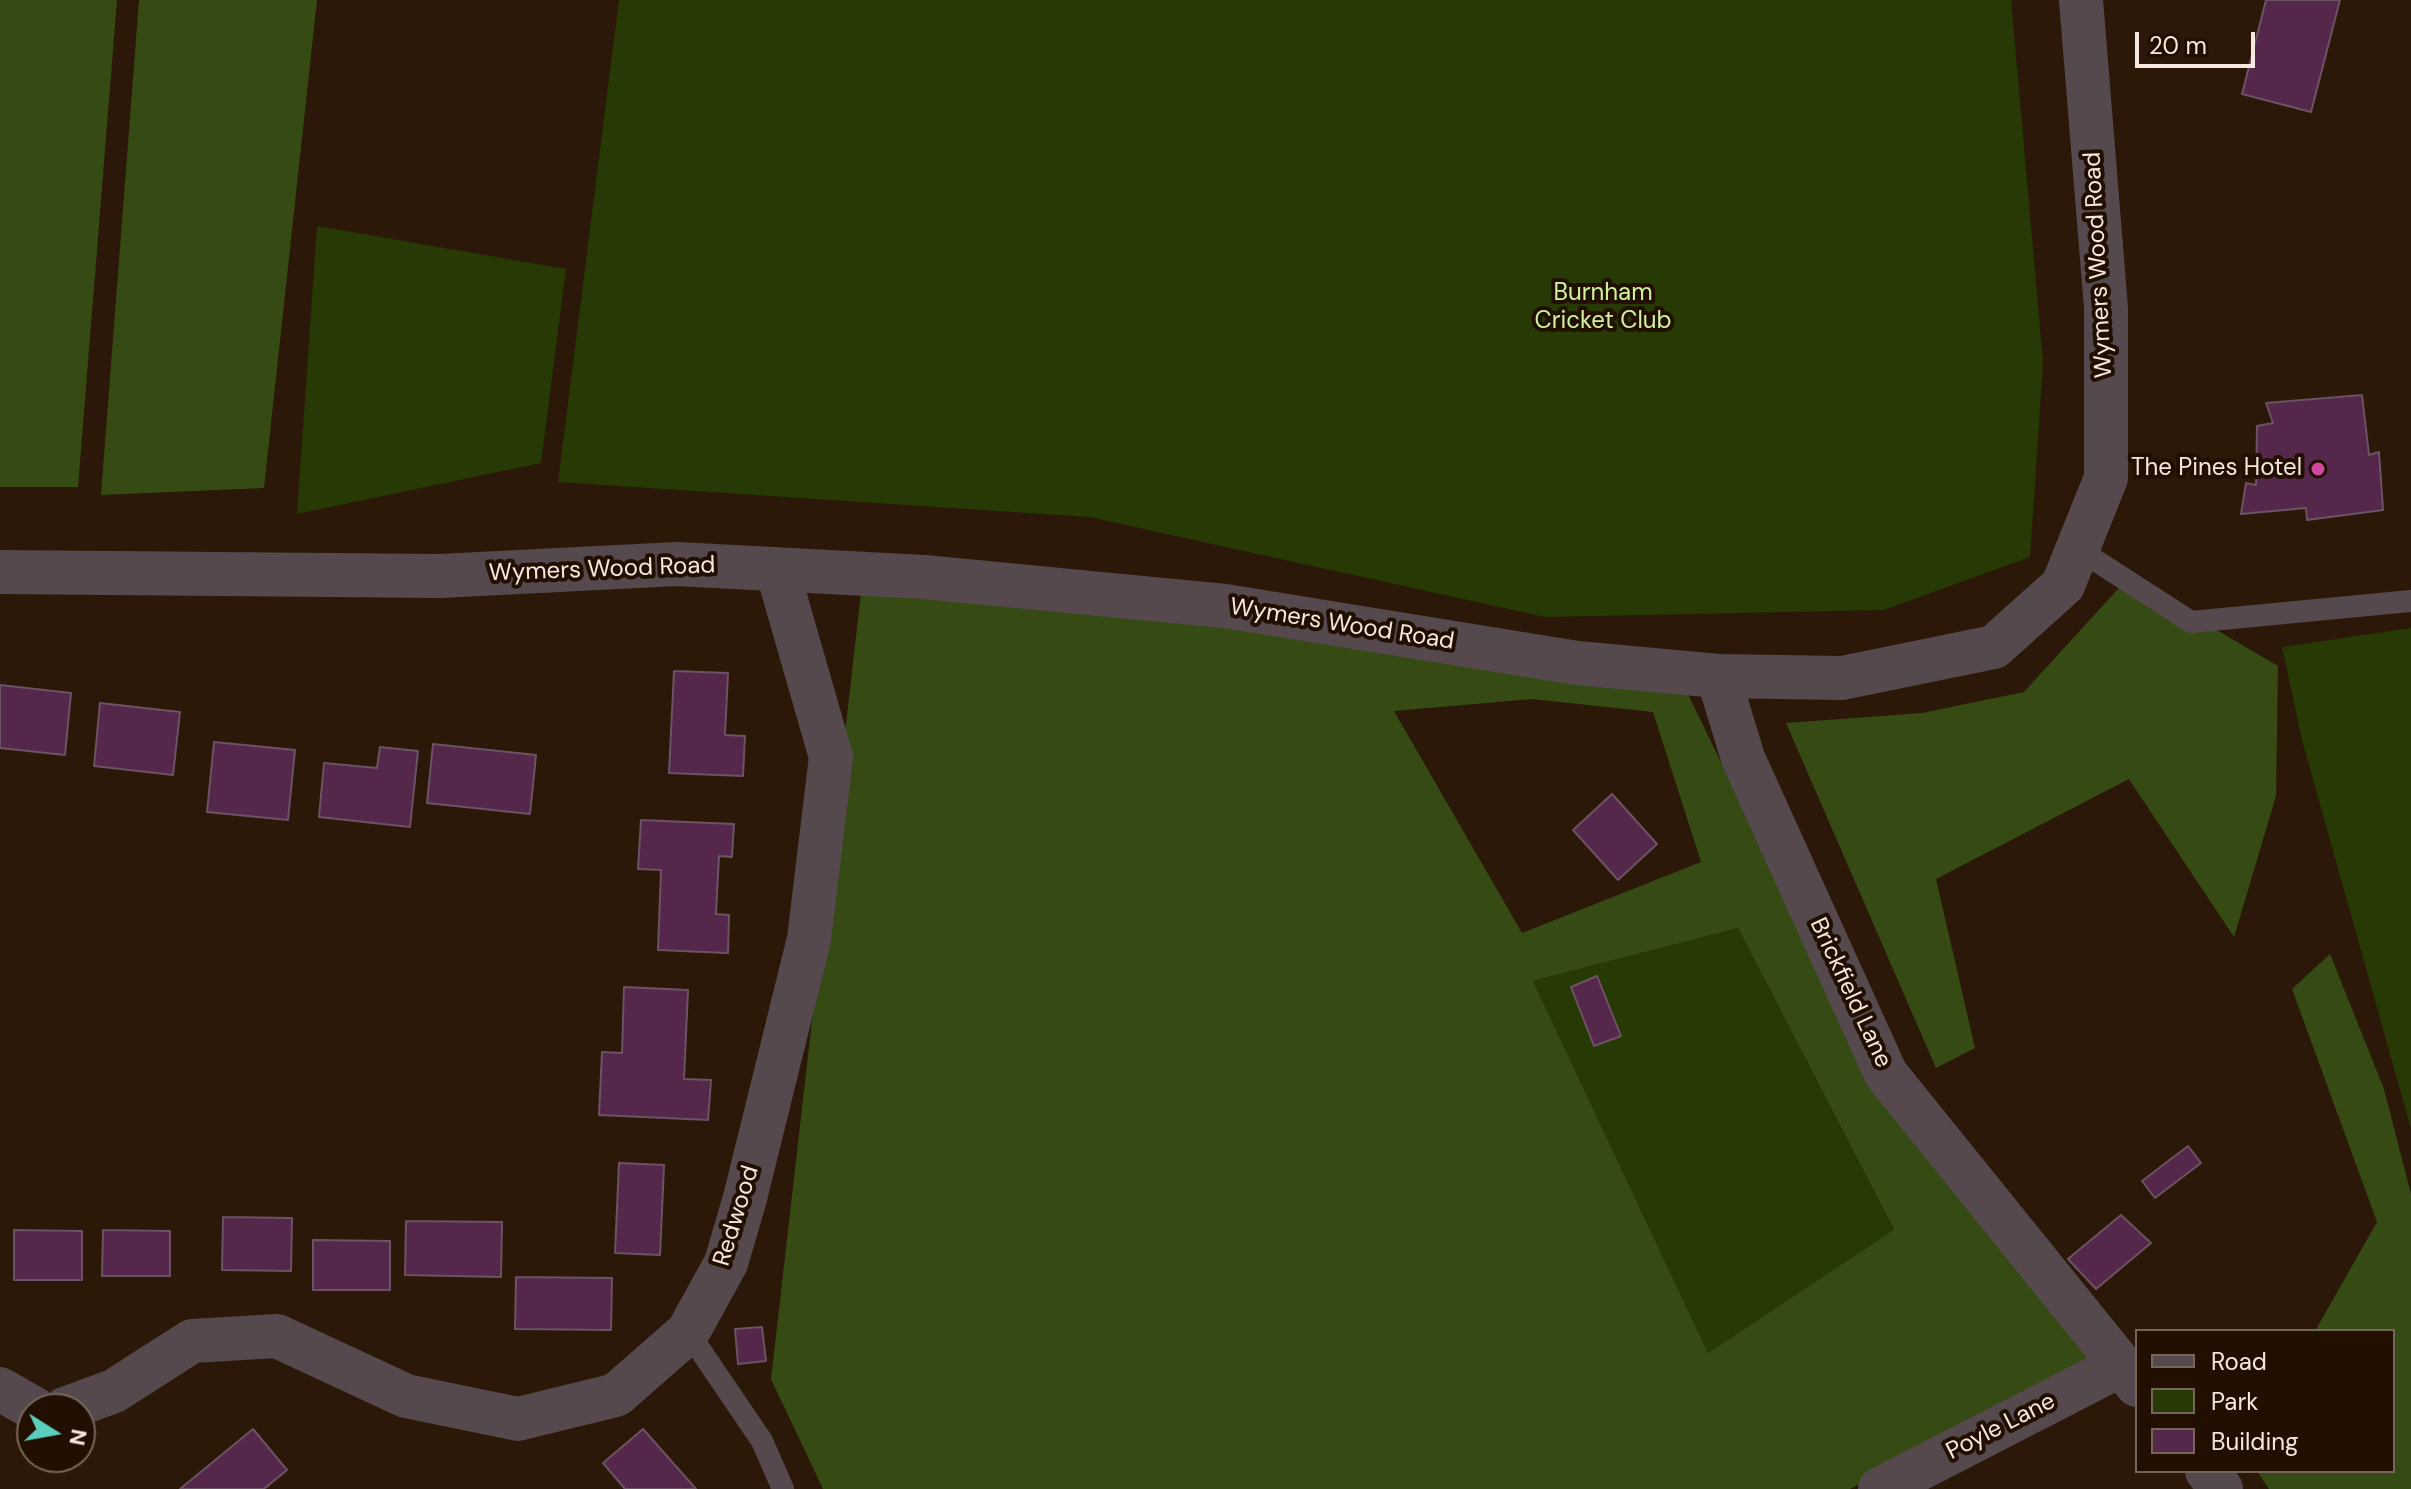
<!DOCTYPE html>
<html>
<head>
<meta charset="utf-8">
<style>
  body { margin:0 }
  #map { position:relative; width:2411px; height:1489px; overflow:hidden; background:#2b1808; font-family:"DM Sans",sans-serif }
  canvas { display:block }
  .legend { position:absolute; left:2135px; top:1329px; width:260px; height:144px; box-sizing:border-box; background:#210f02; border:2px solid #76665a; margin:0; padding:10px 14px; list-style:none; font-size:24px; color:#f6e8df }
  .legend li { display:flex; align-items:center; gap:16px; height:40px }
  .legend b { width:40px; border:2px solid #76665a }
  .north { position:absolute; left:16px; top:1393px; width:80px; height:80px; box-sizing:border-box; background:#210f02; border:2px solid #76665a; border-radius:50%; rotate:101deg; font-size:22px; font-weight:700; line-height:32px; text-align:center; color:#f6e8df }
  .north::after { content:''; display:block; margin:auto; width:28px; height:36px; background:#5bcebc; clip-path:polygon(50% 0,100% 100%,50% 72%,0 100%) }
  .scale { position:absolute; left:2135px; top:32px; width:120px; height:36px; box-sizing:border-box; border:4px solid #f6e8df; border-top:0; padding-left:10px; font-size:24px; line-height:28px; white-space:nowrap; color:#f6e8df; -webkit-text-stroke:6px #210f02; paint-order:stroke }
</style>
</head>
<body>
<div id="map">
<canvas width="2411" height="1489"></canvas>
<ul class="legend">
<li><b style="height:10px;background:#56494d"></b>Road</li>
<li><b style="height:22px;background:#273904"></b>Park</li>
<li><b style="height:22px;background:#55274a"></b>Building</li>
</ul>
<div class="north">N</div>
<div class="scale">20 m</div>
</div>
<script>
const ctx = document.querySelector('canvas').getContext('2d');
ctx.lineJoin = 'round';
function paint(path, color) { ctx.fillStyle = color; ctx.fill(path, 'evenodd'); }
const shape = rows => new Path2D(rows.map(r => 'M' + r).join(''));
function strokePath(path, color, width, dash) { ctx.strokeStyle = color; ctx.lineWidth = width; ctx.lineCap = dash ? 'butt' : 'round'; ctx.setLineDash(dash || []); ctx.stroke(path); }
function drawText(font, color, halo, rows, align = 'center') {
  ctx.font = font + ' "DM Sans",sans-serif'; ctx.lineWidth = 8; ctx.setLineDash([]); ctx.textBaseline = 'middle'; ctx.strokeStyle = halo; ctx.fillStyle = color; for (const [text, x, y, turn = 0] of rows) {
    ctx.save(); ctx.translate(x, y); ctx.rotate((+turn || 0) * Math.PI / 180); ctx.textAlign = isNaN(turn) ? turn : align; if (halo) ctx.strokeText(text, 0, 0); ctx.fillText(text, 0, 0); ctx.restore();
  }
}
paint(shape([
  [619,0,2011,0,2043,362,2030,557,1884,610,1545,617,1089,517,558,482],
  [317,226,566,269,541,463,297,514],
  [2411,628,2411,1129,2302,740,2282,647],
  [1738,928,1894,1231,1708,1353,1533,981]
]), '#273904');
paint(shape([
  [0,0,117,0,78,487,0,487],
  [139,0,317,0,264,488,101,495],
  [2128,578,2278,666,2276,796,2234,937,2129,779,1936,879,1975,1048,1936,1068,1786,723,1922,713,2024,692],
  [861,593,929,595,1224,627,1683,684,1878,1085,2102,1362,1850,1489,823,1489,771,1379],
  [1532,699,1653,712,1701,862,1522,933,1394,711],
  [1738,928,1894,1230,1708,1353,1533,981],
  [2330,954,2384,1089,2411,1194,2411,1489,2269,1489,2257,1471,2393,1471,2393,1331,2315,1331,2377,1222,2292,989]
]), '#364b13');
const building = shape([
  [2266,0,2340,0,2311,112,2242,94,2266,0],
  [2362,395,2369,455,2379,452,2383,510,2307,520,2306,508,2241,514,2246,483,2256,485,2257,426,2273,423,2266,403,2362,395],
  [674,671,728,673,725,735,745,736,743,776,669,773,674,671],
  [0,685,71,693,65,755,0,748,0,685],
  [100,703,180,712,173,775,94,766,100,703],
  [214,742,295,750,288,820,207,812,214,742],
  [433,744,536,755,530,814,427,803,433,744],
  [380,747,418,751,410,827,319,817,324,763,377,768,380,747],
  [1612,794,1657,844,1618,880,1573,830,1612,794],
  [641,820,734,824,732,857,719,856,716,914,729,915,728,953,658,950,661,870,638,869,641,820],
  [1597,976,1621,1036,1594,1046,1571,987,1597,976],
  [624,987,688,990,684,1079,711,1080,708,1120,599,1115,602,1052,622,1053,624,987],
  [2188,1146,2201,1163,2155,1198,2142,1181,2188,1146],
  [619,1163,664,1165,660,1255,615,1253,619,1163],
  [2121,1215,2151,1243,2096,1289,2068,1259,2121,1215],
  [223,1217,292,1218,291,1271,222,1270,223,1217],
  [406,1221,502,1222,501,1277,405,1275,406,1221],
  [14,1230,82,1231,82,1280,14,1280,14,1230],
  [103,1230,170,1231,170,1276,102,1276,103,1230],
  [313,1240,390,1241,390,1290,313,1290,313,1240],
  [516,1277,612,1278,611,1330,515,1329,516,1277],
  [762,1327,766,1361,738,1364,735,1329,762,1327],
  [253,1429,287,1470,264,1489,180,1489,253,1429],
  [643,1429,696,1489,625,1489,603,1463,643,1429]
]);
paint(building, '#55274a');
strokePath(building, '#6b5364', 2);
strokePath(shape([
  [2078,549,2191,622,2411,601],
  [688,1332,762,1441,783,1489]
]), '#56494d', 22);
strokePath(shape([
  [0,572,440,576,677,564,924,577,1225,606,1577,663,1718,676,1842,678,1994,647,2063,585,2106,478,2106,308,2081,0],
  [1718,676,1743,758,1886,1074,2137,1385],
  [0,1389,35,1409],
  [65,1409,114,1391,192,1341,277,1336,406,1396,518,1419,616,1395,688,1332,726,1263,745,1198,809,939,831,757,777,569],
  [2207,1471,2221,1489],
  [1880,1489,2121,1365]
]), '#56494d', 44);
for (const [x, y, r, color] of [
  [2318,469,8,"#d1479c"]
]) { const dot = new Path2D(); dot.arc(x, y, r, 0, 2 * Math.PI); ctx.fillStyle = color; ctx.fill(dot); strokePath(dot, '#210f02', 3); }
drawText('24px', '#f6e8df', '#210f02', [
  ["Wymers Wood Road",2099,265,-93],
  ["Wymers Wood Road",602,570,-2],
  ["Wymers Wood Road",1342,625,9],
  ["Brickfield Lane",1850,993,65],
  ["Redwood",737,1216,-73],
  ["Poyle Lane",2001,1427,-27]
]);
drawText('24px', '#cff39f', '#210f02', [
  ["Burnham",1603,294],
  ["Cricket Club",1603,322]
]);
drawText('24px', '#f6e8df', '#210f02', [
  ["The Pines Hotel",2302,469]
], 'right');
</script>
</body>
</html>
